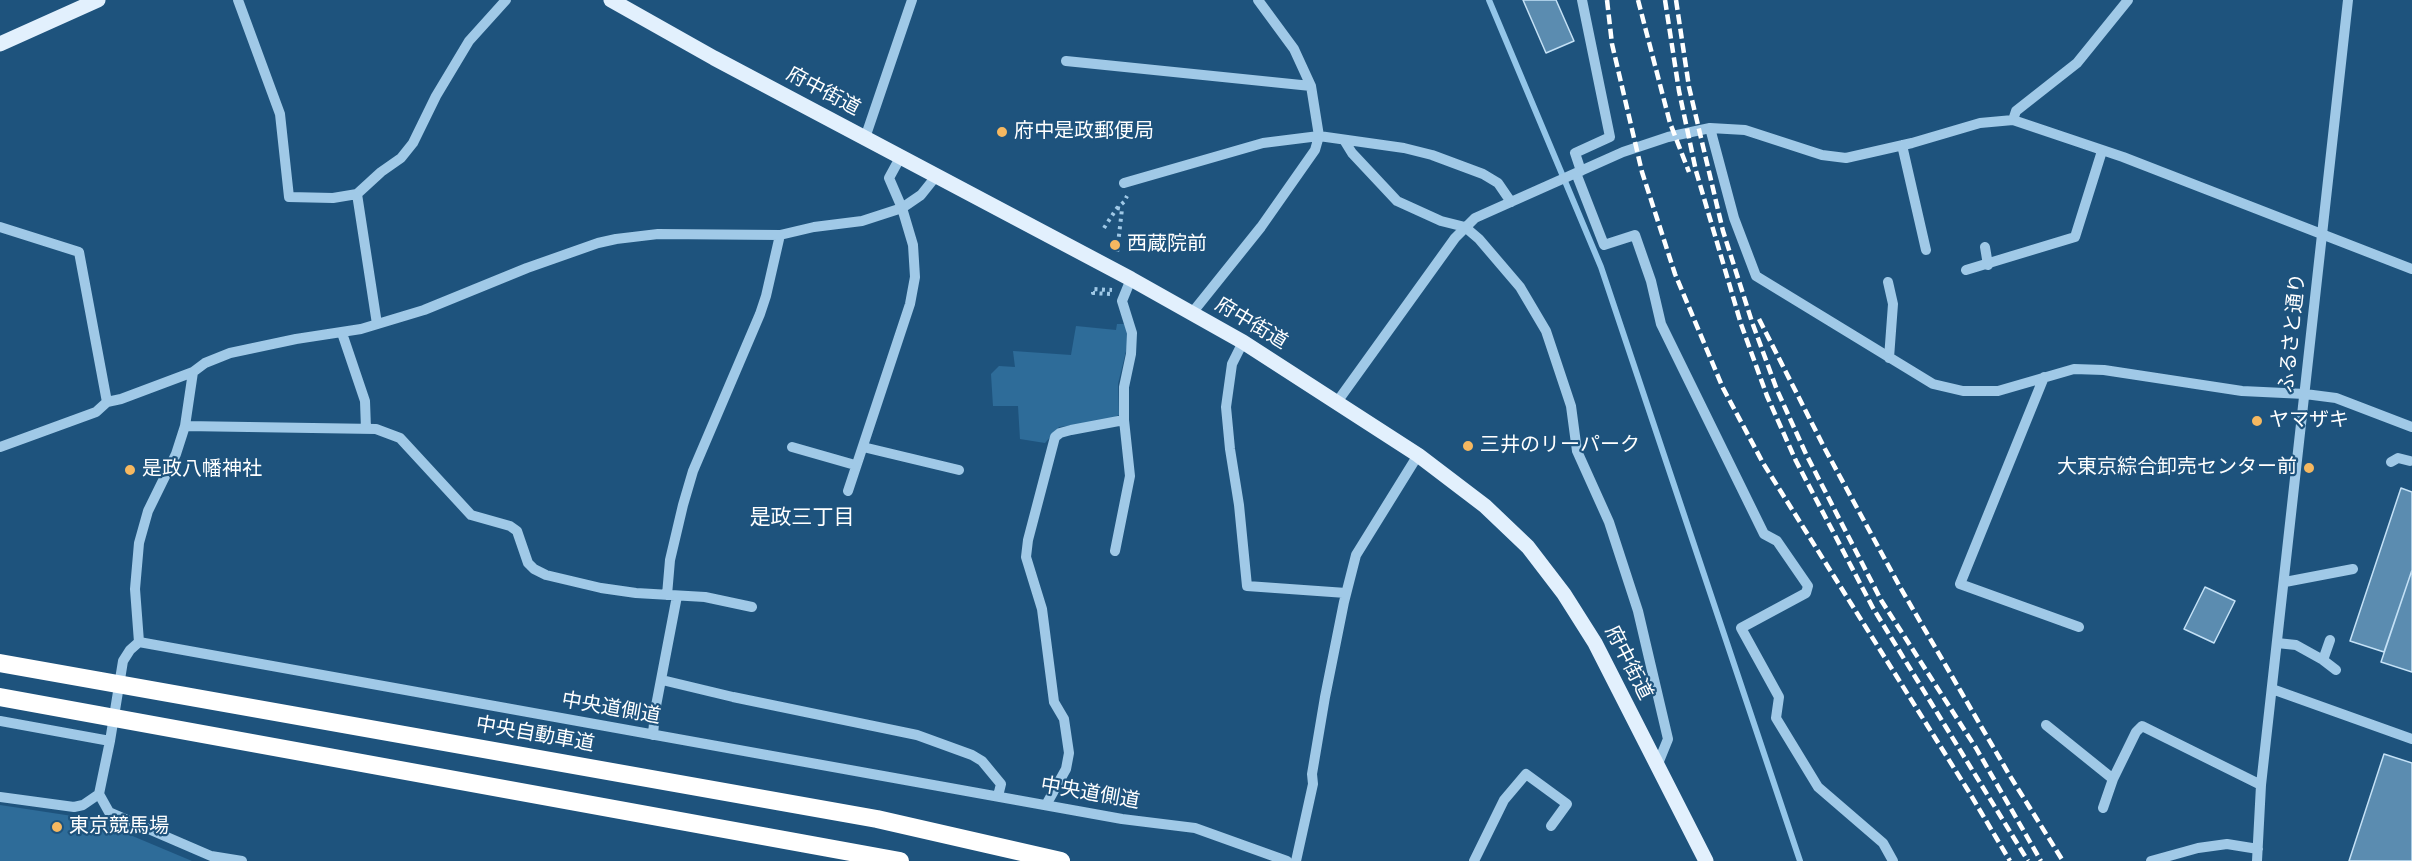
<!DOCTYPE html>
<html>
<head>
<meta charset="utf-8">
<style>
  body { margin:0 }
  canvas { display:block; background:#1e537d }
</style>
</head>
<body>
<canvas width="2412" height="861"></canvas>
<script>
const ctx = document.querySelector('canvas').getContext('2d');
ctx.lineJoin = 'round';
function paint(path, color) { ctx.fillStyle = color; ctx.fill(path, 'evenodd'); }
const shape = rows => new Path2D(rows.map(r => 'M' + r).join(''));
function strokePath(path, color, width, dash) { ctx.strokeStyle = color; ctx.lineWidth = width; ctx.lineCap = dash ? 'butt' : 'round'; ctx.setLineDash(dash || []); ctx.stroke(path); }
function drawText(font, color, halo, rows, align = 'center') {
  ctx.font = font + ' "DejaVu Sans","Noto Sans JP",sans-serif'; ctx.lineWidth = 4.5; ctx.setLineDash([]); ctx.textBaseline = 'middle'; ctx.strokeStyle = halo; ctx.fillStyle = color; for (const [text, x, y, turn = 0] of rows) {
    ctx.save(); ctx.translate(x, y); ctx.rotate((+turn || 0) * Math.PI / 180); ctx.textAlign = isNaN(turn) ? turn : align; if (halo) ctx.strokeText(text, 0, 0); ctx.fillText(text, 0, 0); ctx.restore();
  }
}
paint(shape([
  [1117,324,1124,324,1127,331,1127,347,1118,384,1119,415,1106,421,1059,427,1045,443,1020,439,1018,406,993,406,991,374,999,366,1015,367,1013,351,1071,355,1076,326,1116,330],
  [0,805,92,819,192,861,0,861]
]), '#2e6c99');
strokePath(shape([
  [1489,0,1601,267,1800,861]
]), '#94c6e9', 6);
const building = shape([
  [1523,0,1556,0,1574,41,1546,53,1523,0],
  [2401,488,2412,492,2412,570,2384,652,2350,641,2401,488],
  [2412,570,2412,672,2381,662,2412,570],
  [2205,587,2235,601,2214,643,2184,629,2205,587],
  [2384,754,2412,763,2412,861,2349,861,2384,754]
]);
paint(building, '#5b8cb0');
strokePath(building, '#c4e1f6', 1.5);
strokePath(shape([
  [1117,208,1122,209,1117,253],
  [1104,228,1117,208,1124,202,1127,196],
  [1110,294,1093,293,1093,289,1112,290]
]), '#a0c9e7', 4, [3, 4.5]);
strokePath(shape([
  [238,0,280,114,289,197,333,198,357,194],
  [1066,61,1311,86],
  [2013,120,2016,111,2077,63,2128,0],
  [1710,128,1734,218,1756,276,1933,384,1963,391,1998,391,2074,369,2104,370,2242,391,2305,394,2336,398,2412,427],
  [865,138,912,0],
  [1344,140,1352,153,1397,201,1441,221,1465,227,1479,239,1520,287,1546,331,1571,406,1577,451,1609,522,1638,611,1668,739,1657,766],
  [1902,145,1926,250],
  [1581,171,1575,153,1610,137,1582,0],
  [1576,173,1604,245,1635,235,1651,281,1661,324,1764,534,1777,541,1808,586,1806,593,1741,628,1779,697,1776,718,1818,787,1883,843,1893,861],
  [1124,183,1263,143,1319,136,1404,148,1432,155,1483,174,1498,183,1511,202],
  [0,227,79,252,107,402],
  [1985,247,1988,265],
  [1966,270,2075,237,2102,151],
  [1888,282,1893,304,1889,358],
  [1192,313,1261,227,1315,150,1319,136,1311,86,1294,49,1258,0],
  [377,324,357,194,381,172,401,158,413,143,436,96,469,41,506,0],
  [342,333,365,401,366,429],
  [1243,342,1232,364,1226,407,1230,449,1239,505,1247,586,1346,593],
  [2044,377,1960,584,2079,627],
  [1337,402,1455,238,1475,218,1623,152,1668,137,1710,128,1745,130,1822,155,1846,158,1912,143,1980,123,2013,120,2123,157,2412,269],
  [185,426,376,429,400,438,471,515,510,526,517,531,528,563,534,569,546,575,601,588,636,593,705,597,752,607],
  [0,447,96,412,107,402,121,399,193,372,205,363,230,353,296,339,361,329,424,310,527,268,598,243,616,239,658,234,780,235,814,227,862,221,902,208,921,195,937,175],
  [792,447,855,465],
  [863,447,959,470],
  [2391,462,2398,458,2410,461],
  [848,491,910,304,915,277,913,245,902,208,889,178,901,156],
  [1115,551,1130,476,1124,420,1124,387,1131,354,1132,333,1122,301,1131,279],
  [2285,582,2353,569],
  [667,595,670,560,683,505,693,471,760,314,766,296,780,235],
  [2330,640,2323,660,2336,670],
  [139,642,135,589,139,543,148,511,176,454,185,426,193,372],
  [2277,643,2296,645,2323,660],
  [662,680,733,697,917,735,972,755,982,761,1001,784,998,796],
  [2272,689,2412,739],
  [0,721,110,741,123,661,130,650,139,642,1122,819,1195,828,1287,861],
  [2046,725,2113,779],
  [653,735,655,711,677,596],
  [99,794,109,812,211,856,242,861],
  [0,797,74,807,83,805,99,794,110,741],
  [1046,805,1066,769,1069,753,1064,719,1054,702,1042,609,1026,557,1028,540,1055,437,1060,433,1071,430,1124,420],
  [2103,808,2113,779,2136,732,2142,726,2261,785],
  [1296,861,1313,784,1312,774,1325,697,1344,602,1356,555,1418,455],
  [1474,861,1504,800,1526,774,1567,804,1551,826],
  [2151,861,2198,848,2227,844,2258,849],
  [2257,861,2261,785,2348,0]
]), '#a0c9e7', 10);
strokePath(shape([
  [611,0,714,58,1131,279,1243,342,1418,455,1485,506,1528,547,1564,594,1595,643,1706,861],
  [0,44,98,0]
]), '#e2f0fd', 15);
strokePath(shape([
  [0,663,877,819,1061,861],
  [0,697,900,861]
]), '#fff', 18);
strokePath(shape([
  [1607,0,1612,44,1642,172,1675,274,1723,388,1763,463,1969,792,2010,861],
  [1638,0,1670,123,1689,172],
  [1665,0,1679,91,1696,171,1741,324,1767,396,1796,461,1873,608,2028,861],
  [1676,0,1689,87,1723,231,1752,322,1777,390,1806,454,1881,600,1976,748,2041,861],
  [1759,319,1825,449,1900,587,2010,776,2063,861]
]), '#fff', 4.5, [10, 4.5]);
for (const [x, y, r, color] of [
  [1002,132,6,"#f6b860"],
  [1115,245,6,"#f6b860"],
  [2257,421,6,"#f6b860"],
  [1468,446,6,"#f6b860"],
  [2309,468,6,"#f6b860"],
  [130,470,6,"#f6b860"],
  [57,827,6,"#f6b860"]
]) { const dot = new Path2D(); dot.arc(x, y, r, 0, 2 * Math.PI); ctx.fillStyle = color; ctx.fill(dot); strokePath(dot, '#1e537d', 2); }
drawText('20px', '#fff', '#1e537d', [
  ["府中街道",823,92,28],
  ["府中街道",1251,324,31],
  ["ふるさと通り",2293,333,-84],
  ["府中街道",1628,663,63],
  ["中央道側道",611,709,10],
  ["中央自動車道",535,735,10],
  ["中央道側道",1090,794,10]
]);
drawText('20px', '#fff', '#1e537d', [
  ["府中是政郵便局",1014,132],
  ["西蔵院前",1127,245],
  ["ヤマザキ",2269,421],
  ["三井のリーパーク",1480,446],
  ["大東京綜合卸売センター前",2297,468,"right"],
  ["是政八幡神社",142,470],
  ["東京競馬場",69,827]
], 'left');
drawText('21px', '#fff', '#1e537d', [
  ["是政三丁目",802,519]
]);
</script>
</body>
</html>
